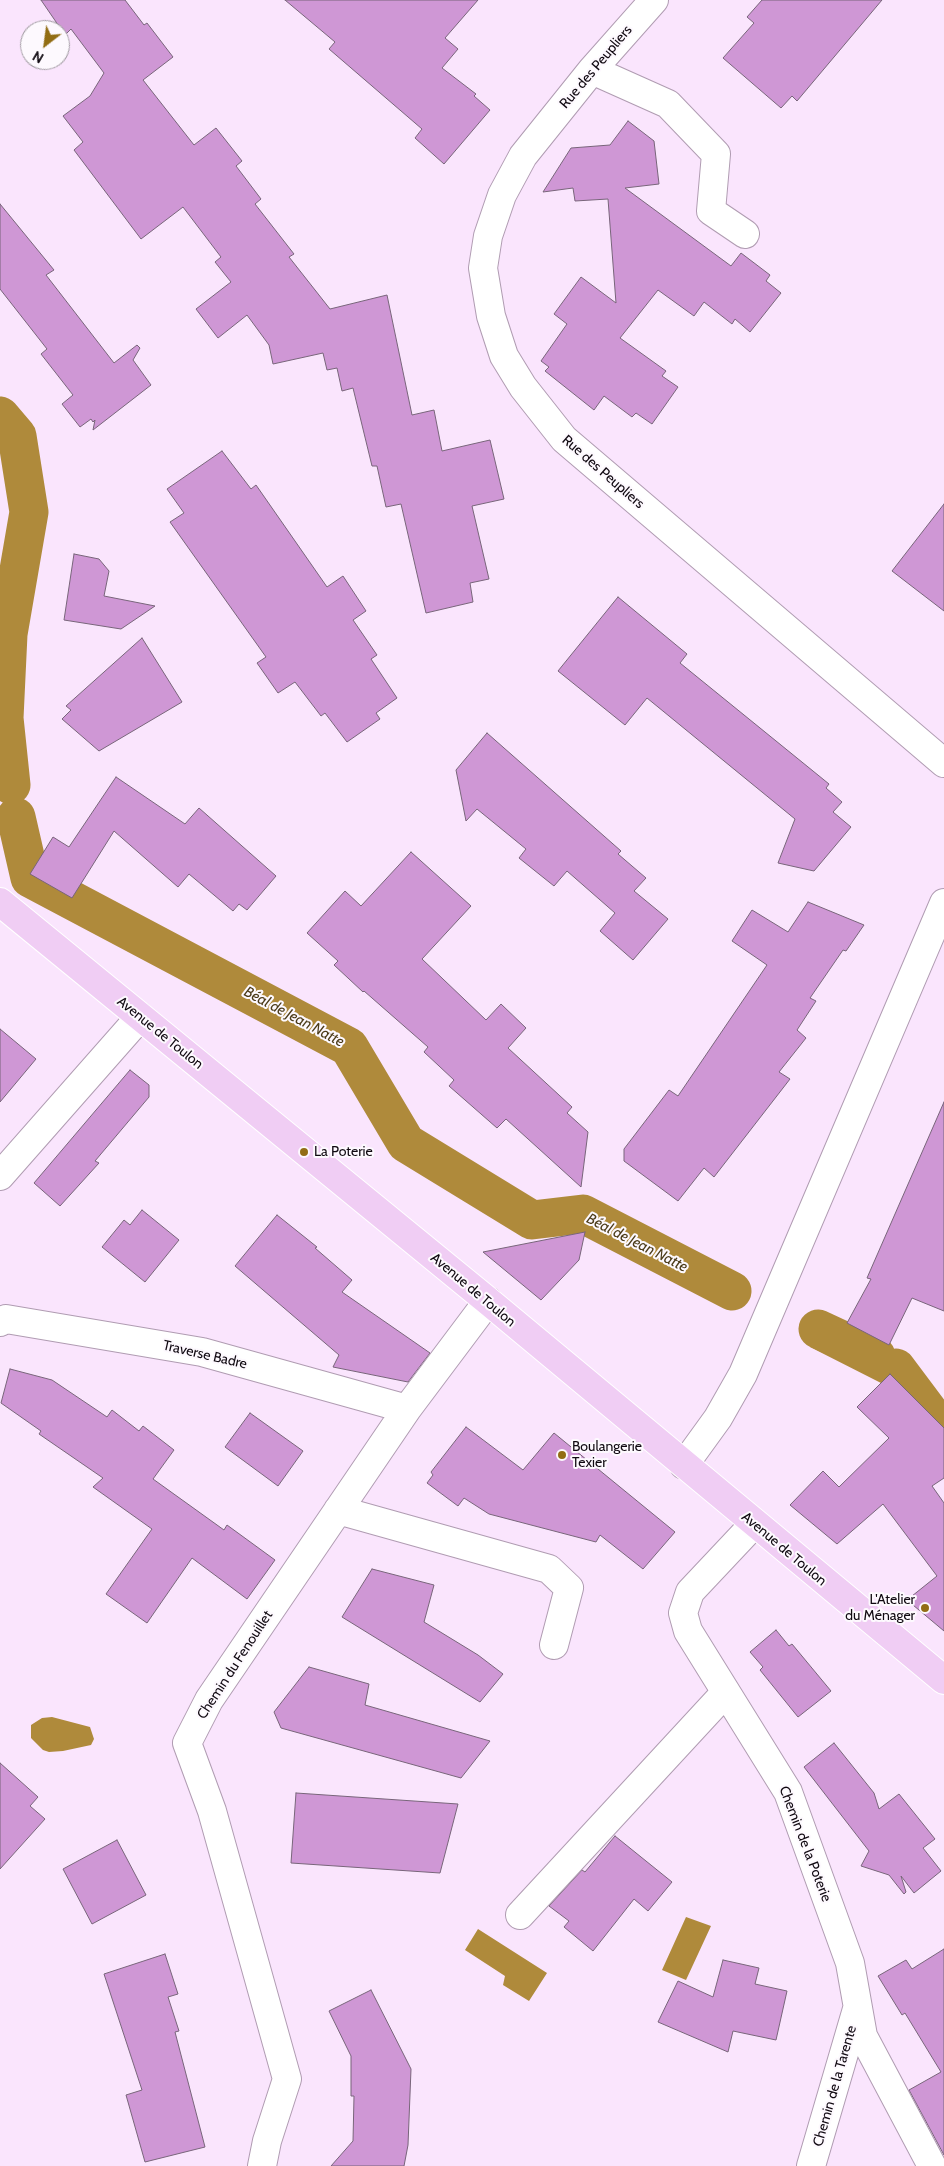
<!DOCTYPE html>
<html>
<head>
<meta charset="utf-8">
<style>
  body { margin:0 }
  #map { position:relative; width:944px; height:2166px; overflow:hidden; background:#fae5fd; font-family:Cabin,sans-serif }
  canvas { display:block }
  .north { position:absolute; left:20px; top:20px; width:50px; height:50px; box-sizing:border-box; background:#fdf9fe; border:1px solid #9e999f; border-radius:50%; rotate:210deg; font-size:14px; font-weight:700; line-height:20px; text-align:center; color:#100911 }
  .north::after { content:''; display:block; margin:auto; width:18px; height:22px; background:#926d14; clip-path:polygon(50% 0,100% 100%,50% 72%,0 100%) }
</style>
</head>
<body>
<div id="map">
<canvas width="944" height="2166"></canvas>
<div class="north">N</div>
</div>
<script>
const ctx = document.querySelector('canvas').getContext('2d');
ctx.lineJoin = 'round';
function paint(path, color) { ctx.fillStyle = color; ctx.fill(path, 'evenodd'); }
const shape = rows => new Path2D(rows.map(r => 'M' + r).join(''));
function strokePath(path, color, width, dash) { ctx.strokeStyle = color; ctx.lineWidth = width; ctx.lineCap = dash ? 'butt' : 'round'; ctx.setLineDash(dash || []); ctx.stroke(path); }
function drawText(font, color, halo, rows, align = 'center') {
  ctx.font = font + ' Cabin,sans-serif'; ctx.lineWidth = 4; ctx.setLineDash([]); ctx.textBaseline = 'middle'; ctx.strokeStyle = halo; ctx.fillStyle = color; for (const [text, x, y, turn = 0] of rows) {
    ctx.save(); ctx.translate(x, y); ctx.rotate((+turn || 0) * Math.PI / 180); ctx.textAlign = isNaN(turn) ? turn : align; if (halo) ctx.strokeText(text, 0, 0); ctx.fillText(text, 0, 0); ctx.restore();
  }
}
paint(shape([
  [823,1316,846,1327,840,1336,824,1329,820,1339,869,1363,888,1375,881,1383,810,1347],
  [52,1717,90,1727,94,1739,91,1745,63,1751,49,1752,43,1750,31,1738,31,1725,42,1718],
  [686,1917,711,1926,686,1980,662,1970],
  [478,1929,547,1973,529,2001,503,1985,505,1976,465,1950]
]), '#af8a3b');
strokePath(shape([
  [0,416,17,436,29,512,8,634,4,718,11,785],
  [16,817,30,878,349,1047,406,1143,532,1220,583,1214,732,1291],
  [818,1329,876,1356],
  [896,1368,944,1432]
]), '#af8a3b', 39);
const building = shape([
  [41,0,125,0,144,25,147,23,173,57,143,80,194,145,216,128,242,161,236,166,261,199,255,204,294,254,289,257,330,309,387,295,412,415,434,410,442,451,490,440,504,499,472,506,489,579,470,583,473,602,426,613,401,504,386,507,377,466,372,466,353,388,342,391,337,368,327,370,323,353,273,364,269,345,247,315,218,338,196,309,231,282,215,262,221,257,183,207,141,239,74,150,83,142,63,116,90,96,104,73,71,29,65,35,41,0],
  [285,0,478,0,445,38,458,49,442,68,476,94,474,96,490,110,444,164,415,138,422,129,329,49,335,42,285,0],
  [762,0,882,0,797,101,792,96,781,108,723,58,754,23,747,17,762,0],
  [628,121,654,141,659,184,625,188,731,266,741,253,770,275,766,281,781,293,750,332,735,319,732,324,704,302,694,316,658,290,620,338,666,371,662,376,678,387,652,424,636,413,632,417,604,396,594,410,545,371,549,367,541,361,567,324,554,314,581,277,616,303,608,199,575,201,573,188,543,192,571,148,610,145,628,121],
  [0,204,54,270,46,275,114,363,137,345,140,348,133,360,151,385,93,430,95,420,93,422,91,419,80,427,62,404,73,395,41,354,47,349,0,289,0,204],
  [222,451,251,489,256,485,327,587,343,576,366,611,353,620,377,655,371,659,397,698,376,713,380,719,347,742,325,713,321,716,295,682,278,693,257,663,266,657,170,522,184,513,167,489,222,451],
  [944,504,944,611,892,571,944,504],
  [74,554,99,559,109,571,104,596,155,606,121,629,64,620,74,554],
  [618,597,687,654,680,663,829,784,826,788,842,802,833,812,851,827,814,871,778,863,795,819,647,698,625,725,558,671,618,597],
  [142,638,182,702,99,751,62,719,71,710,66,706,142,638],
  [487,733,621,851,618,854,646,878,634,891,668,919,633,960,600,931,615,913,567,871,554,886,519,858,526,849,477,809,466,821,456,770,487,733],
  [116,777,185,824,199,808,276,876,247,910,239,904,233,911,189,874,178,887,114,831,72,898,30,874,53,837,69,847,116,777],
  [411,852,471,906,422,959,486,1020,501,1004,526,1028,508,1048,572,1107,567,1113,588,1132,581,1187,506,1119,497,1128,449,1086,454,1080,424,1052,428,1047,364,991,363,992,334,965,338,961,307,933,345,891,361,906,411,852],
  [808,902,864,925,846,951,843,950,810,998,816,1001,797,1030,806,1038,779,1072,790,1079,714,1177,704,1168,678,1201,624,1161,624,1149,669,1090,678,1096,767,965,732,941,752,910,788,932,808,902],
  [0,1029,36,1059,0,1102,0,1029],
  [130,1070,149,1085,149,1097,95,1161,99,1163,60,1206,34,1183,130,1070],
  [944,1102,944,1311,912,1298,889,1345,847,1323,871,1279,867,1278,944,1102],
  [142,1210,179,1240,145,1282,102,1247,124,1220,130,1225,142,1210],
  [277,1215,317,1247,315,1248,352,1280,342,1292,430,1353,408,1382,333,1367,339,1355,235,1266,277,1215],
  [585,1232,579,1260,541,1300,483,1252,585,1232],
  [10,1369,52,1380,107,1417,112,1410,139,1431,143,1426,174,1450,153,1479,224,1530,227,1525,275,1560,247,1599,192,1558,147,1623,106,1594,152,1529,93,1487,103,1478,39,1434,41,1431,1,1403,10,1369],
  [890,1374,944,1428,944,1478,932,1486,944,1503,944,1631,907,1600,937,1576,883,1504,837,1544,790,1505,823,1471,839,1487,889,1438,857,1407,890,1374],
  [250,1413,303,1451,278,1486,225,1447,250,1413],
  [466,1427,523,1470,554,1433,675,1532,643,1569,600,1535,596,1542,489,1514,464,1498,458,1506,427,1483,433,1475,431,1472,466,1427],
  [372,1569,434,1585,424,1622,478,1655,503,1674,480,1702,342,1617,372,1569],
  [776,1630,789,1646,792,1644,831,1691,798,1717,760,1670,763,1667,750,1652,776,1630],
  [309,1667,369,1684,365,1705,490,1741,461,1778,281,1728,274,1712,309,1667],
  [834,1743,874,1793,879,1809,899,1794,935,1839,923,1848,941,1871,914,1893,901,1876,906,1892,904,1894,889,1875,861,1866,869,1851,804,1767,834,1743],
  [0,1763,38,1797,30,1806,45,1819,0,1869,0,1763],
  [296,1793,458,1804,440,1873,291,1863,296,1793],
  [615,1836,672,1882,648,1911,634,1899,593,1951,564,1927,569,1921,549,1906,582,1870,585,1872,615,1836],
  [117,1840,146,1895,92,1924,63,1869,117,1840],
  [944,1949,944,2155,909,2090,941,2072,905,2013,902,2015,878,1976,906,1960,912,1969,944,1949],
  [165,1954,178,1994,168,1997,179,2031,175,2032,205,2147,145,2162,126,2095,142,2090,104,1974,165,1954],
  [723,1960,759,1968,755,1984,787,1991,776,2040,733,2031,728,2052,658,2022,678,1981,713,1997,723,1960],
  [371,1990,411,2069,408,2145,404,2166,331,2166,353,2141,354,2096,351,2096,351,2056,329,2011,371,1990]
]);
paint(building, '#cf97d5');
strokePath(building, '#78657a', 1);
const minor = shape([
  [654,0,592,70,523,156,502,195,488,236,483,268,491,316,504,356,523,387,564,439,944,763],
  [592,70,668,104,716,154,711,211,745,234],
  [0,1176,140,1017],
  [0,1322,6,1319,202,1352,407,1409],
  [684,1465,718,1418,743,1374,944,903],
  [338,1510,549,1569,569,1588,554,1645],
  [754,1524,690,1592,683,1613,688,1631,788,1792,850,1963,863,2036,932,2166],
  [520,1915,726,1692],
  [262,2166,267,2141,287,2079,212,1811,187,1743,209,1700,407,1409,488,1301],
  [811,2166,857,2009]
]);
const major = shape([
  [0,902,488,1301,944,1680]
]);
strokePath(minor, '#b09cb2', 30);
strokePath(major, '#fff', 30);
strokePath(minor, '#fff', 28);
strokePath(major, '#f0cdf4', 28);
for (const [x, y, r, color] of [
  [304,1152,5,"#926d14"],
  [562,1455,5,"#926d14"],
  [925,1608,5,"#926d14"]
]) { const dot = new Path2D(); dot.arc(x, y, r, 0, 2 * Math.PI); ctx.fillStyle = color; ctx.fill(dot); strokePath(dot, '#fdf9fe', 2); }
drawText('14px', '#100911', '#fdf9fe', [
  ["Rue des Peupliers",596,67,-50],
  ["Rue des Peupliers",603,472,41],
  ["Avenue de Toulon",160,1033,39],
  ["Avenue de Toulon",473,1290,40],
  ["Traverse Badre",205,1355,13],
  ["Avenue de Toulon",784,1549,40],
  ["Chemin du Fenouillet",235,1665,-57],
  ["Chemin de la Poterie",805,1844,69],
  ["Chemin de la Tarente",835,2086,-74]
]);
drawText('14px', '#100911', '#fdf9fe', [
  ["La Poterie",314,1152],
  ["Boulangerie",572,1447],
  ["Texier",572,1463],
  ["L'Atelier",915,1600,"right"],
  ["du Ménager",915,1616,"right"]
], 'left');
drawText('italic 15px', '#4c3c1a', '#fdf9fe', [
  ["Béal de Jean Natte",294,1017,28],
  ["Béal de Jean Natte",637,1243,27]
]);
</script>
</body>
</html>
